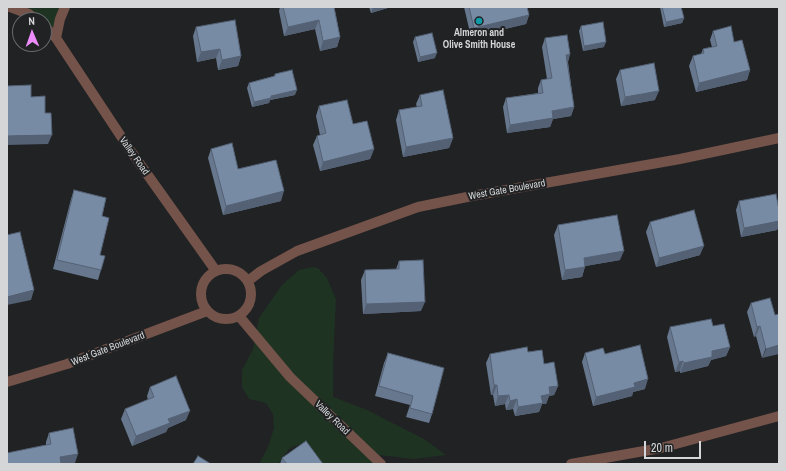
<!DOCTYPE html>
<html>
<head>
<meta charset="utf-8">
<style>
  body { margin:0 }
  #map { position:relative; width:786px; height:471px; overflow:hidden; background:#202224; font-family:"Archivo Narrow",sans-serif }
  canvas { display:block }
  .frame { position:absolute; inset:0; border:8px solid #d5d6d8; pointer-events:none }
  .north { position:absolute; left:12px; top:12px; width:40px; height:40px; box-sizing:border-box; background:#202224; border:1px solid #686a6c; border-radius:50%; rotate:358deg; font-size:11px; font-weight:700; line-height:16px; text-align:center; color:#d5d6d8 }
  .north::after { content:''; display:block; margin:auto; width:14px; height:18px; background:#ec8cfb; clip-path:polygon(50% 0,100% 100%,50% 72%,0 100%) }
  .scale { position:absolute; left:644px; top:441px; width:57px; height:18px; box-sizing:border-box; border:2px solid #d5d6d8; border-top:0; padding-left:5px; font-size:12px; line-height:14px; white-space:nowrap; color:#d5d6d8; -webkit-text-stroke:3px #202224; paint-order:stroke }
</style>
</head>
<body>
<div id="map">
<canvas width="786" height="471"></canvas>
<div class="frame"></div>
<div class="north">N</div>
<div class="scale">20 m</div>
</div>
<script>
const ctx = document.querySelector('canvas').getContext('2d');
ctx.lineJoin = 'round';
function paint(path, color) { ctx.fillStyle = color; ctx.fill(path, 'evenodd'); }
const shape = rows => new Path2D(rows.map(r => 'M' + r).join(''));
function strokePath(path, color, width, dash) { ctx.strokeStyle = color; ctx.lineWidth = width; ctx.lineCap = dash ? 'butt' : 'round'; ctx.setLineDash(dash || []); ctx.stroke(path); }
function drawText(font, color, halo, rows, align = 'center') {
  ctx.font = font + ' "Archivo Narrow",sans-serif'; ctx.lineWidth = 4; ctx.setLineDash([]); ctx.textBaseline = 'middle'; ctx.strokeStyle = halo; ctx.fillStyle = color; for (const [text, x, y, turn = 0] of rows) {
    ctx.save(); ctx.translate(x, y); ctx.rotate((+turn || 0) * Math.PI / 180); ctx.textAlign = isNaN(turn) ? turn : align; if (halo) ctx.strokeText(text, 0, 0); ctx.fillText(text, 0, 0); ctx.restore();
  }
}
paint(shape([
  [10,7,65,7,56,38,44,26,44,20,36,20],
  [313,267,318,268,327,278,336,299,333,363,333,397,365,409,424,439,446,455,414,459,380,455,381,464,323,464,311,450,301,444,290,448,278,464,259,464,268,447,274,428,273,414,266,403,249,399,242,387,242,370,253,349,259,318,282,285,299,270]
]), '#1f3322');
strokePath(shape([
  [10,7,29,14,36,20],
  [44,26,56,38,130,150,216,271],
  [56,38,60,19,65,7],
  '201 294a25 25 0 1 1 50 0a25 25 0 1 1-50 0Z',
  [248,281,261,271,297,251,418,207,472,196,680,159,779,138],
  [239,316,290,377,381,464],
  [7,382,67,364,207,311],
  [571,464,661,448,779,416]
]), '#74534a', 10);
paint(shape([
  [280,7,334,7,340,37,337,47,320,51,315,29,284,36,279,11],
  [369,7,391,7,371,13],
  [464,7,527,7,529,15,526,24,471,37],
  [660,7,681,7,684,18,682,23,664,27],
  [581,26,604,47,583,51,579,31],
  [196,27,241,56,238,66,218,70,216,58,197,62,193,36],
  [713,31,734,42,750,70,747,80,696,92,689,66,693,56,701,54,703,49,712,47,710,40],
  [415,37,435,58,418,62,413,42],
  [545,38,570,54,568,62,574,107,571,116,553,119,550,127,507,133,503,107,506,98,538,93,538,88,541,80,547,79,542,47],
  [620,70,655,100,621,106,616,79],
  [275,74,295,95,270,100,269,103,252,107,247,88,249,83,274,76],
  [420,95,453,138,449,148,403,157,396,120,399,110,417,107,416,104],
  [319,106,353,124,374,149,370,159,320,171,313,145,317,136,320,135,316,116],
  [211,149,238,169,281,201,223,215,208,158],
  [74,190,102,216,100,255,101,270,98,280,53,269,71,199],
  [739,201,779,210,779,226,777,230,741,237,736,210],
  [650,222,700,255,656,267,646,232],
  [558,225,620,260,585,266,582,277,562,280,554,235],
  [399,261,421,311,363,314,361,280,365,270,396,269],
  [751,303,775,315,779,314,762,358,756,336,754,337,747,312],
  [713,326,730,347,726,356,711,360,708,366,680,373,680,371,675,372,667,337,670,327],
  [528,352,544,364,558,386,554,395,549,396,546,404,542,404,539,412,515,416,513,409,506,410,505,404,495,406,493,395,491,395,486,363,490,354],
  [388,353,432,414,429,423,406,417,410,405,375,396,384,363],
  [585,353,605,354,645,389,633,392,632,396,593,406,582,362],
  [150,387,186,420,168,428,166,432,132,446,121,419,125,409,148,400,147,396],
  [49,433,75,463,72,464,7,464,46,445,46,442],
  [282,458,323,464,280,464]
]), '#67788e');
paint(shape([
  [373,7,391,7,371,13],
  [529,15,526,24,471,37,474,28],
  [684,18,682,23,664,27,666,22],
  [319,20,315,29,284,36,288,27],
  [340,37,337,47,320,51,323,41],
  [606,42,604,47,583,51,584,46],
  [220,49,216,58,197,62,201,52],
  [437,53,435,58,418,62,420,57],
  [570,54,567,63,566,55],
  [241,56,238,66,218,70,222,60],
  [750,70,747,80,696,92,699,83],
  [297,90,295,95,270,100,269,103,252,107,254,102,271,96],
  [659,91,655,100,621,106,625,97],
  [574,107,571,116,553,119,550,127,507,133,510,125,552,111],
  [52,135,48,144,7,145,7,136],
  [453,138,449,148,403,157,406,147],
  [374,149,370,159,320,171,323,162],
  [284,191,281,201,223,215,226,206],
  [779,221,779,226,777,230,741,237,744,228],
  [704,246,700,255,656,267,659,258],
  [624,251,620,260,580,267,584,258],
  [585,267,582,277,562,280,565,270],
  [34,290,31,300,7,305,7,297],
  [425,302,421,311,363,314,366,304],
  [760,326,756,336,754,337,757,327],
  [779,345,779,354,762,358,766,349],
  [730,347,726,356,711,360,708,366,680,373,684,363,712,351],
  [683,361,680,371,675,372,679,362],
  [648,379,645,389,633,392,632,396,593,406,596,397,634,383],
  [494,385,497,385,493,395,491,395],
  [558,386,554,395,549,396,546,404,542,404,539,412,515,416,518,407,541,396,549,387],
  [509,395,505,404,495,406,498,396],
  [517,399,513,409,506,410,510,401],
  [190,411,186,420,168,428,166,432,132,446,136,436,168,419],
  [78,454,75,463,58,464,60,457]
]), '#546174');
const building = shape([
  [283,7,334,7,340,37,323,41,319,20,288,27,283,7],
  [469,7,527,7,529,15,474,28,469,7],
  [662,7,681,7,684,18,666,22,662,7],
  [235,20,241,56,222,60,220,49,201,52,196,27,235,20],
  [603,22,606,42,584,46,581,26,603,22],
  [731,26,734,42,742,40,750,70,699,83,693,56,704,53,703,49,717,46,713,31,731,26],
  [432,33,437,53,420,57,415,37,432,33],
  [567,35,570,54,566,55,574,107,552,111,553,118,510,125,506,98,543,93,541,80,552,78,545,38,567,35],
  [654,63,659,91,625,97,620,70,654,63],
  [292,70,297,90,271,96,271,98,254,102,249,83,275,76,275,74,292,70],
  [31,85,31,97,45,96,45,113,51,113,52,135,7,136,7,86,31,85],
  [443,90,453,138,406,147,399,110,422,106,420,95,443,90],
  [347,100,353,124,367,121,374,149,323,162,317,136,326,133,319,106,347,100],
  [232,143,238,169,276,160,284,191,226,206,211,149,232,143],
  [74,190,106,198,102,216,109,218,100,255,105,256,101,270,57,260,74,190],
  [776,194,779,210,779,221,744,228,739,201,776,194],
  [694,210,704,246,659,258,650,222,694,210],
  [617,215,624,251,584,258,585,267,565,270,558,225,617,215],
  [20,232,34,290,7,297,7,235,20,232],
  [423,260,425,302,366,304,365,270,399,269,399,261,423,260],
  [770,298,775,315,779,314,779,345,766,349,760,326,757,327,751,303,770,298],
  [711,319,713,326,724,324,730,347,712,351,712,357,684,363,683,361,679,362,670,327,711,319],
  [640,345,648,379,634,383,635,387,596,397,585,353,603,348,605,354,640,345],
  [527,347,528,352,542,350,544,364,554,362,558,386,549,387,550,394,541,396,543,403,518,407,517,399,510,401,509,395,498,396,497,385,494,385,490,354,527,347],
  [388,353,444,368,432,414,410,408,413,396,379,386,388,353],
  [176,376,190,411,168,419,170,423,136,436,125,409,154,397,150,387,176,376],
  [73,428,78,454,60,457,61,464,7,464,7,453,51,444,49,433,73,428],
  [306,441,323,464,287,464,282,458,306,441],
  [198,456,211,464,193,464,198,456]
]);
paint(building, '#788ba5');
strokePath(building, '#546174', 1);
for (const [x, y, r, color] of [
  [479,21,4,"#0f9aa8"]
]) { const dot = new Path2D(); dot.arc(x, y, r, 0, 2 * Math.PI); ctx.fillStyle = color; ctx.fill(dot); strokePath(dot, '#202224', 1.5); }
drawText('bold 10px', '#d5d6d8', '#202224', [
  ["Almeron and",479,33],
  ["Olive Smith House",479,45]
]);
drawText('10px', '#d5d6d8', '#202224', [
  ["Valley Road",134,156,55],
  ["West Gate Boulevard",507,190,-10],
  ["West Gate Boulevard",108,349,-21],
  ["Valley Road",332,418,44]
]);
</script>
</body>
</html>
